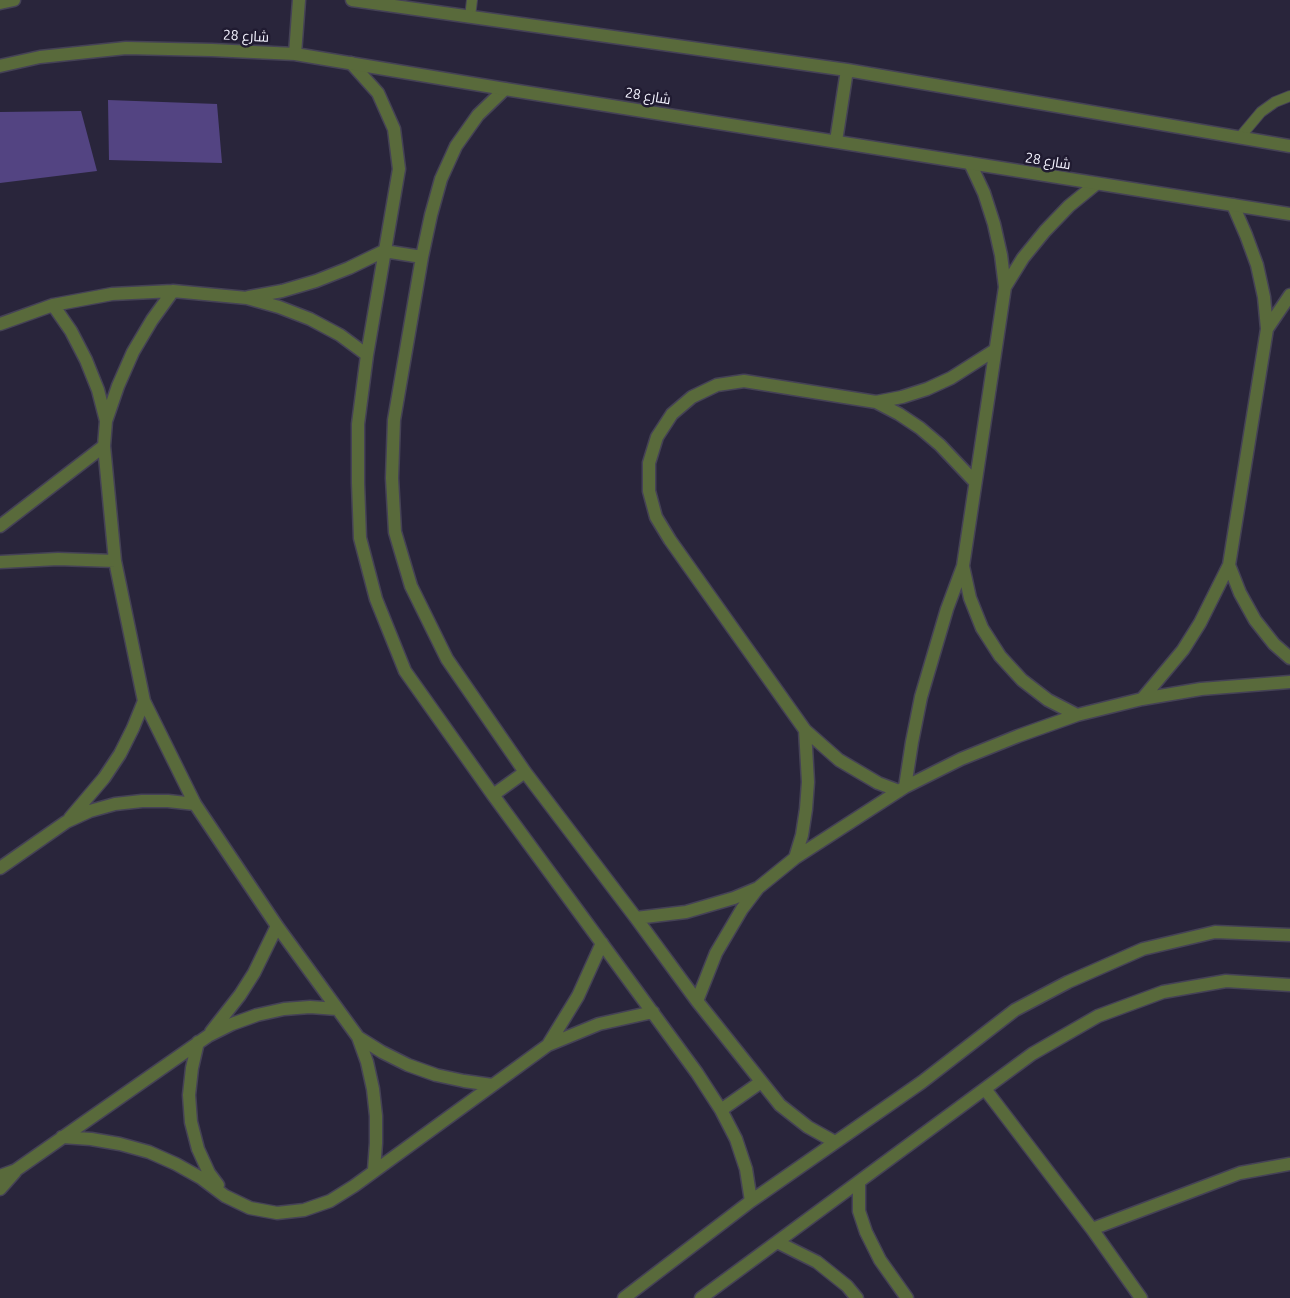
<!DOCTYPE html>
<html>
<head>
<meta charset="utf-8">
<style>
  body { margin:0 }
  canvas { display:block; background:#29253b }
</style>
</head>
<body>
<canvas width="1290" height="1298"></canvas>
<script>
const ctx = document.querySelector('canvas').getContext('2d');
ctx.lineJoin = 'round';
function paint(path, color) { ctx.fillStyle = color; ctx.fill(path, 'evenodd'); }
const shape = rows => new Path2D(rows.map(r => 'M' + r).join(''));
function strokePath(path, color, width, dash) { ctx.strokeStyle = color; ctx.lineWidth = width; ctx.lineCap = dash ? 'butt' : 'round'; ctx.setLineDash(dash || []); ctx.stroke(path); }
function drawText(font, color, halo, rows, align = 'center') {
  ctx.font = font + ' Ubuntu,Cairo,sans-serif'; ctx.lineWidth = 5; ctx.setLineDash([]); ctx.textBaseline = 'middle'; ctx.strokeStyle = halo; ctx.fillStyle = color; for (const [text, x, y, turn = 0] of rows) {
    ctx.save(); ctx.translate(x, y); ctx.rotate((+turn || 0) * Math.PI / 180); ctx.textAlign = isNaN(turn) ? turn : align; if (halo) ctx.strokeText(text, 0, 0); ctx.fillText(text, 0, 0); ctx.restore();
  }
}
paint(shape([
  [108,100,217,104,222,163,109,160],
  [81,111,97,171,0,183,0,112]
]), '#534482');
const service = shape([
  [470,17,472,0],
  [1240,137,1261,112,1275,102,1290,96]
]);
const minor = shape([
  [351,63,378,93,394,129,399,169,367,355,358,424,358,483,360,538,376,599,405,671,493,795,697,1073,721,1110,736,1139,746,1169,751,1201],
  [505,89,478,115,456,146,441,179,431,215,422,257,394,420,392,478,395,532,411,586,447,659,525,772,636,918,697,1001,780,1105,808,1127,835,1142],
  [1005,287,1023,258,1045,231,1069,206,1096,184],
  [173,291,152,320,133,352,118,386,106,421,104,446,115,561,144,701,195,804,277,926,358,1037,367,1062,373,1089,376,1116,376,1143,374,1170],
  [249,297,282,291,316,281,349,268,384,251,422,257],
  [53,305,71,331,86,360,98,390,106,421],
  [0,324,53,305,112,294,173,291,247,298,279,307,310,319,340,335,367,355],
  [1267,329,1290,295],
  [876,402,902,397,927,389,951,378,995,350],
  [0,526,104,446],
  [0,562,58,559,115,561],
  [1229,565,1240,593,1255,620,1274,644,1290,658],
  [963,566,970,598,982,628,1000,656,1022,680,1048,700,1077,715],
  [1142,699,1183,650,1200,623,1229,565,1267,329,1264,297,1257,265,1246,235,1233,205],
  [905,787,912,742,921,697,947,609,963,566,1005,287,1001,255,994,224,984,193,970,163],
  [899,791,878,783,839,760,805,730,670,540,656,517,649,491,649,463,657,437,672,414,692,397,717,385,744,381,876,402,899,414,920,428,940,445,975,482],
  [493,795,525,772],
  [70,818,104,778,120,754,133,728,144,701],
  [795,858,802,835,806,809,808,782,805,730],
  [0,868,66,822,90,811,115,804,142,801,168,801,195,804],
  [636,918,686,912,734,898,758,888],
  [697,1001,716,953,742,909,758,888,795,858,905,787,961,759,1018,736,1077,715,1142,699,1201,689,1290,682],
  [211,1032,240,995,254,973,277,926],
  [358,1037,382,1052,408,1065,436,1075,464,1081,492,1085],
  [198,1042,192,1068,189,1095,191,1122,198,1149,209,1173,218,1185],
  [548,1045,578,996,602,943],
  [985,1089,1092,1229,1141,1298],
  [721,1110,761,1082],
  [62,1137,91,1139,120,1144,149,1152,176,1164,201,1178,225,1196,250,1208,277,1213,304,1210,330,1201,354,1186,548,1045,599,1024,653,1012],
  [0,1176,16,1170,208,1036,232,1024,257,1015,284,1009,310,1007,337,1009],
  [859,1182,859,1211,866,1232,880,1260,907,1298],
  [0,1189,15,1172],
  [1092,1229,1240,1173,1290,1164],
  [777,1242,817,1262,847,1286,857,1298],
  [624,1298,751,1201,922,1082,1015,1010,1068,982,1143,949,1215,932,1290,935],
  [701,1298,1032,1054,1098,1016,1163,992,1226,981,1290,985]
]);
const tertiary = shape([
  [352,0,847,70,1290,146],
  [0,3,14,0],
  [295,54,299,0],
  [0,66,40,57,126,48,212,50,295,54,505,89,1290,214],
  [836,141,847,70]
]);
strokePath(service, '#454256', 12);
strokePath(minor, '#454256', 15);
strokePath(tertiary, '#454256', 15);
strokePath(service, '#596a3b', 10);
strokePath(minor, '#596a3b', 12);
strokePath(tertiary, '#596a3b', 12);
drawText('14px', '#f4f3ff', '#201b31', [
  ["شارع 28",246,36,3],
  ["شارع 28",648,96,9],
  ["شارع 28",1048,161,9]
]);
</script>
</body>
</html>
